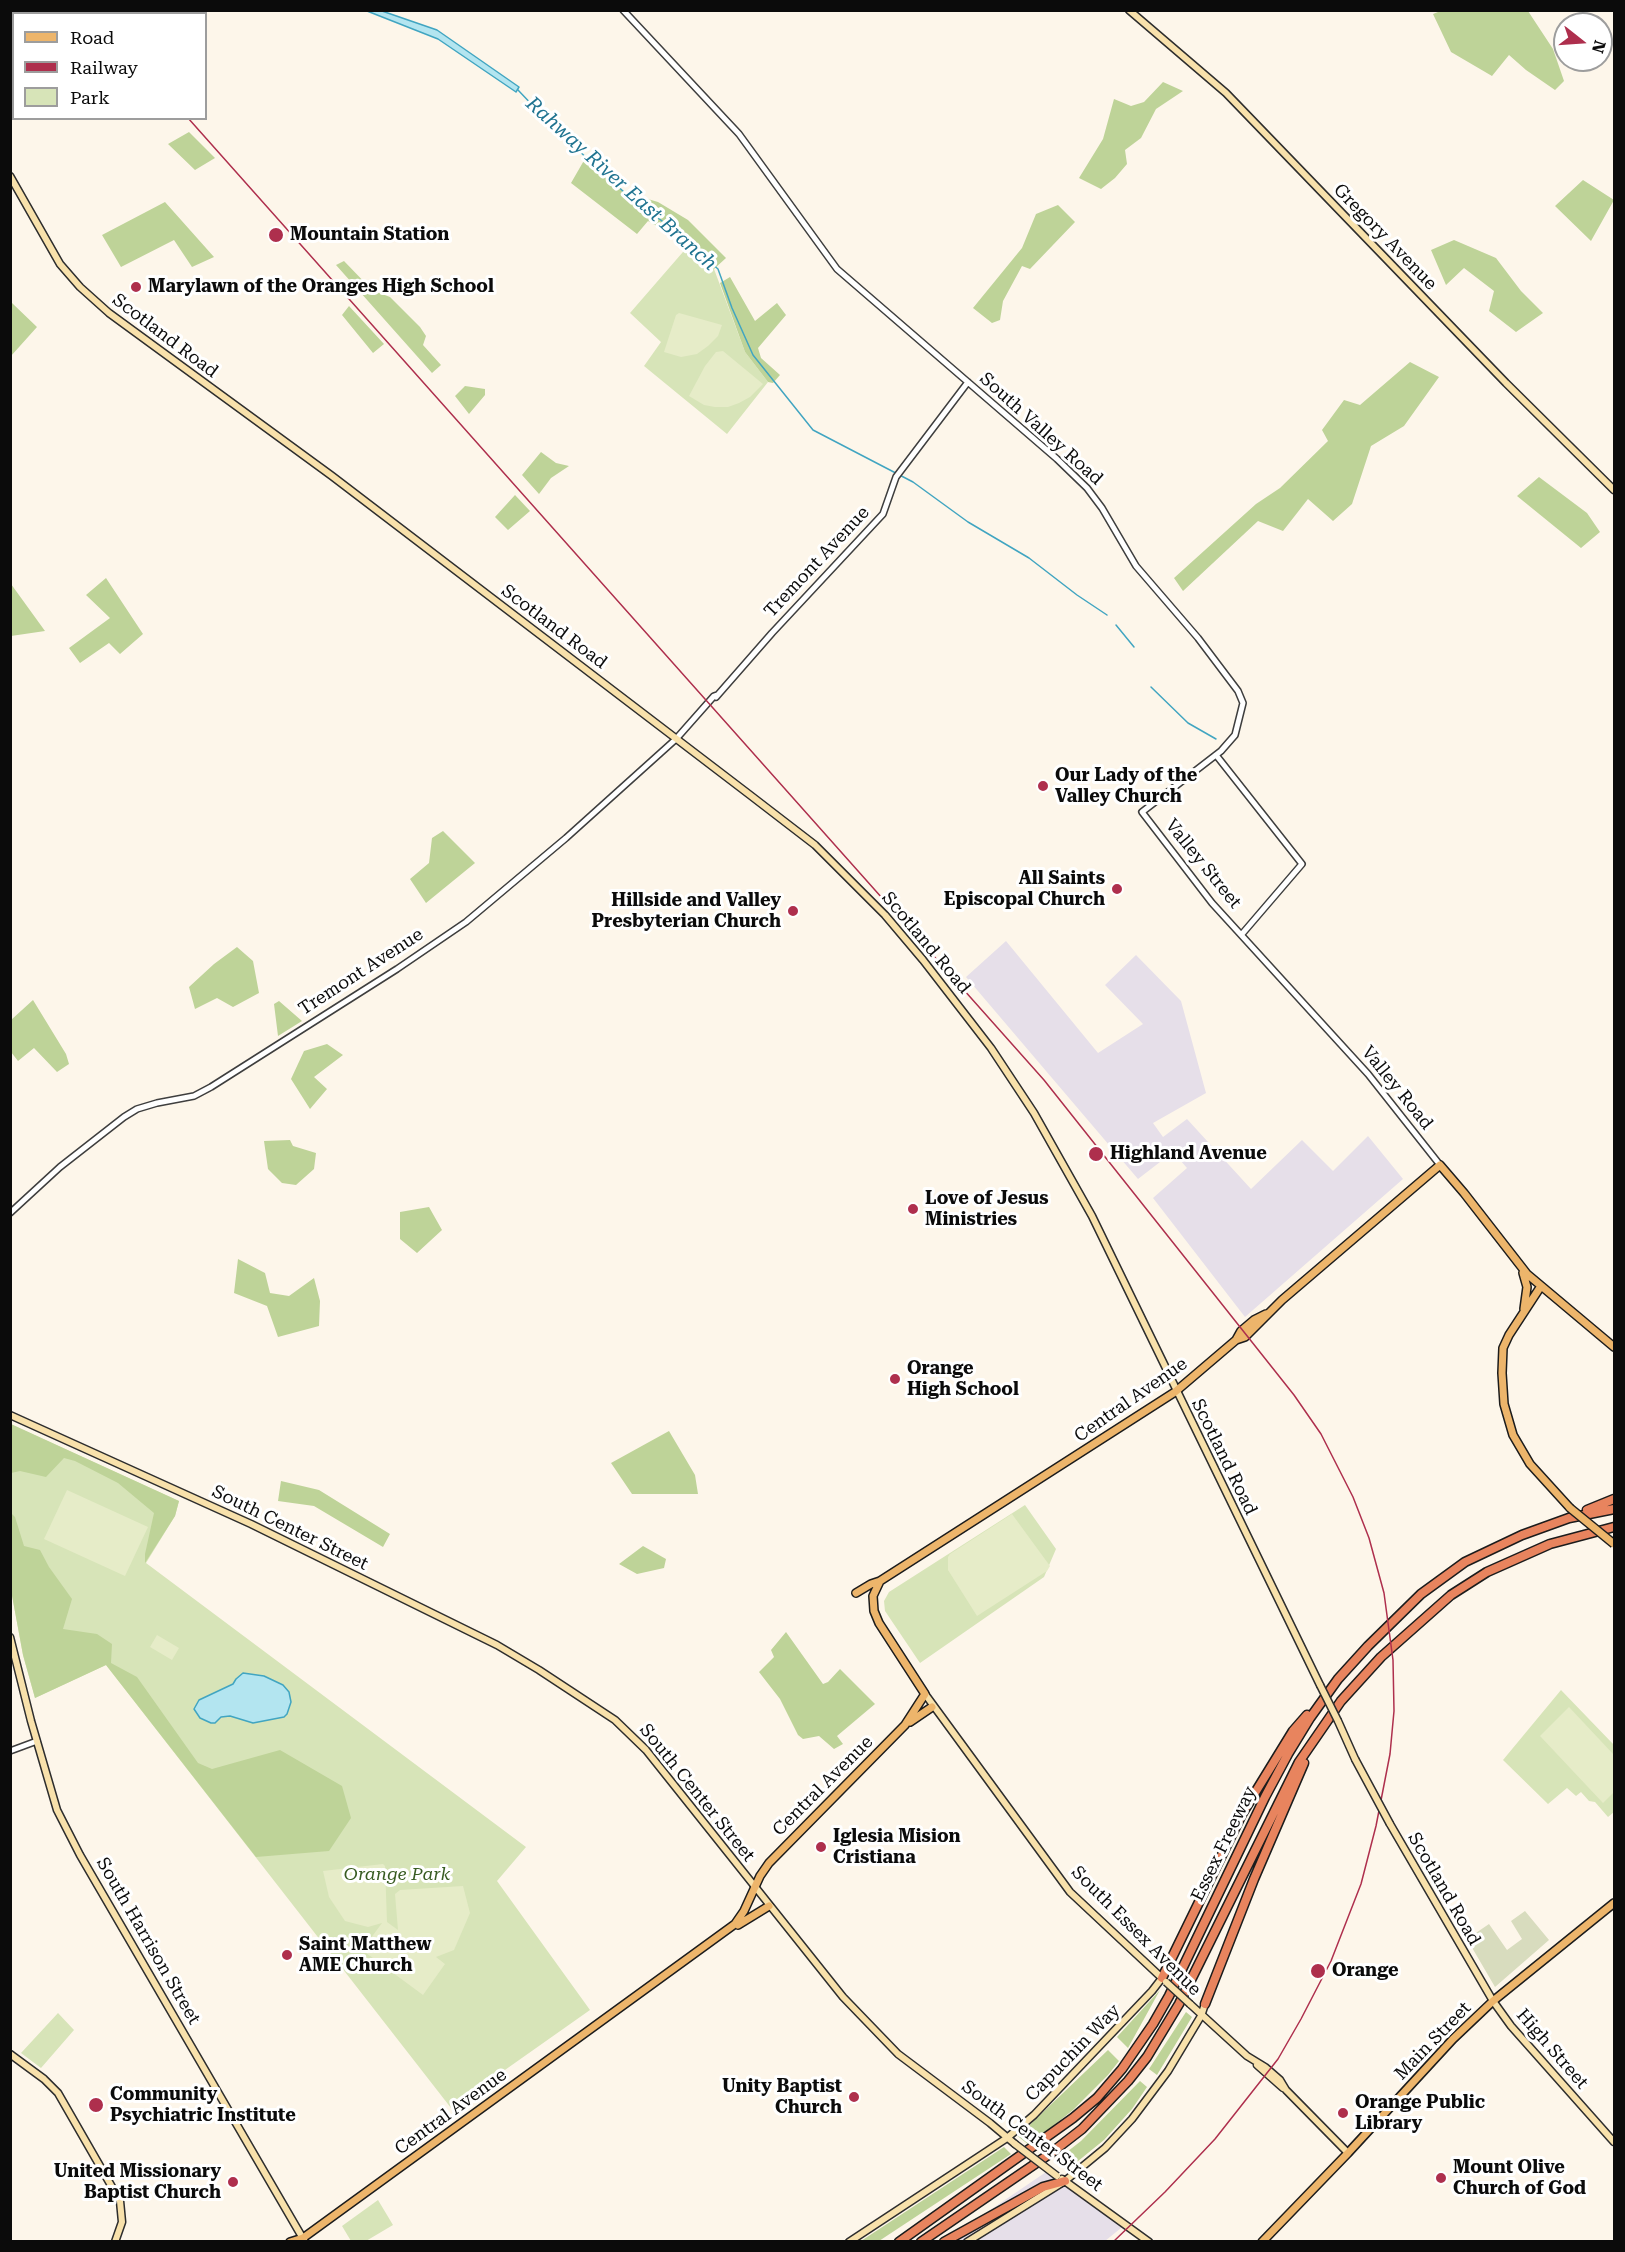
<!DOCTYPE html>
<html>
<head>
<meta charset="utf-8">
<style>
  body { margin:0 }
  #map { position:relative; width:1625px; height:2252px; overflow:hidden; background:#fdf6ea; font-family:"Roboto Serif",serif }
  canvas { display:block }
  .frame { position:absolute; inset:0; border:12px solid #0b0b0b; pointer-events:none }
  .legend { position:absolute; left:12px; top:12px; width:195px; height:108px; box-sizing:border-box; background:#fff; border:2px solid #9d9d9d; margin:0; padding:8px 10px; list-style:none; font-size:18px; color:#0b0b0b }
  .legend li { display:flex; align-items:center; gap:12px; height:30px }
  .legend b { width:30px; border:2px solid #9d9d9d }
  .north { position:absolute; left:1553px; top:12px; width:60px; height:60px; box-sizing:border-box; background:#fff; border:2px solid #9d9d9d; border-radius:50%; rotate:107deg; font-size:16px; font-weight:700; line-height:24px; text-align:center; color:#0b0b0b }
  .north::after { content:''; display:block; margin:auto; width:21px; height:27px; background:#ae2f4d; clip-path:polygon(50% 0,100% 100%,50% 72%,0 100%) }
</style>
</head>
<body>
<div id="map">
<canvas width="1625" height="2252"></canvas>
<div class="frame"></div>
<ul class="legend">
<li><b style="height:8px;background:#edb56b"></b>Road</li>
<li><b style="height:8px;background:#ae2f4d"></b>Railway</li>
<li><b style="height:16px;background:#d7e4b8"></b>Park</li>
</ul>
<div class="north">N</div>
</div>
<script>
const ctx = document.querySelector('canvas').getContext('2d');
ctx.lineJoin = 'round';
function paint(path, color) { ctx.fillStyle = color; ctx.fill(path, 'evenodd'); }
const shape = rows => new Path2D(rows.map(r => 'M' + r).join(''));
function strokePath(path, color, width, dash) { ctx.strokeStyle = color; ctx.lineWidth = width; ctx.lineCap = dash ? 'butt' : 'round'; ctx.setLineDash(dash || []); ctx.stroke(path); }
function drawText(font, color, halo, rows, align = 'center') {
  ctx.font = font + ' "Roboto Serif",serif'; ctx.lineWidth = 6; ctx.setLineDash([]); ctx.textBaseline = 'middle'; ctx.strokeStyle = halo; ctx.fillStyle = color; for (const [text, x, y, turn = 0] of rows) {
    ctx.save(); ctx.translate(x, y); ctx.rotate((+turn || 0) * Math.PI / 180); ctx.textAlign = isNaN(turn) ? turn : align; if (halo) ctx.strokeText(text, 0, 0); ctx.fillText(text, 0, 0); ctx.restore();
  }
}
paint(shape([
  [1006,941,1098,1053,1143,1024,1105,985,1136,955,1181,1001,1206,1093,1153,1123,1163,1137,1187,1119,1251,1189,1302,1140,1333,1171,1368,1136,1403,1179,1245,1317,1153,1198,1187,1168,1173,1152,1138,1179,966,977],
  [1049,2170,1126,2224,1105,2241,943,2242]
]), '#e6dfe9');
paint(shape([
  [689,245,714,269,745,352,768,382,727,434,644,366,661,342,630,313],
  [10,1424,179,1501,175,1516,146,1563,526,1847,497,1881,590,2010,451,2108,106,1665,35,1698,23,1655,11,1590],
  [1025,1505,1056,1549,1044,1577,920,1663,885,1611,884,1601,889,1592],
  [1561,1690,1614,1745,1614,1812,1608,1817,1595,1802,1589,1801,1581,1792,1576,1796,1567,1788,1548,1804,1503,1760],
  [58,2013,74,2030,41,2068,21,2053],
  [378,2200,393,2225,366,2241,351,2241,342,2226]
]), '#d7e4b8');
paint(shape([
  [1443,10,1528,11,1553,49,1564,81,1555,90,1526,70,1509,55,1492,76,1451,52,1433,14],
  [1163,82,1183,91,1156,109,1141,138,1125,150,1127,164,1115,178,1101,189,1079,178,1103,139,1114,99,1131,106,1144,102],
  [189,132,215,158,195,170,168,144],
  [586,157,624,192,658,202,688,220,726,258,714,269,689,245,648,221,637,234,571,183],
  [1583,180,1614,200,1591,241,1555,206],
  [165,202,214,257,192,267,174,240,121,267,102,235],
  [1058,205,1075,222,1030,269,1022,266,1003,301,1000,320,992,323,973,308,1022,248,1036,214],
  [1454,240,1496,258,1521,291,1543,313,1516,332,1489,311,1494,291,1464,268,1446,285,1431,250],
  [344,261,372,290,390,297,420,327,426,336,423,345,441,365,432,373,336,265],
  [730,277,755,321,777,303,786,315,758,348,761,358,780,375,773,383,768,382,745,352,720,283],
  [12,303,37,327,11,356,10,304],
  [349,306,384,344,373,353,342,315],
  [1410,362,1439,377,1404,426,1371,446,1352,504,1333,521,1308,499,1283,531,1258,521,1183,591,1174,578,1256,504,1280,488,1328,441,1322,430,1344,400,1360,405],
  [465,386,485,389,485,395,469,414,455,396],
  [541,452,556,463,569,466,551,478,539,494,522,475],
  [1539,477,1587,513,1600,532,1581,548,1517,496],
  [515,495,530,511,508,530,495,517],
  [106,578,143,634,120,654,109,643,80,663,69,648,110,618,86,595],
  [11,584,45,631,11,636],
  [443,831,475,863,426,903,410,879,429,863,432,838],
  [237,947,253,961,259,993,233,1007,217,998,195,1009,189,987,214,964],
  [33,1000,66,1054,69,1064,57,1072,34,1048,18,1061,11,1052,11,1020],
  [279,1001,302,1021,278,1036,274,1004],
  [327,1044,343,1055,314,1077,327,1089,310,1109,291,1079,304,1051],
  [290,1140,293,1146,316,1153,314,1169,296,1185,282,1183,268,1169,264,1141],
  [429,1207,442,1230,417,1253,400,1239,400,1212],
  [238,1259,265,1273,270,1293,289,1296,314,1278,320,1301,319,1326,278,1337,267,1306,234,1293],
  [11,1424,179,1501,175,1516,145,1563,145,1554,154,1513,118,1483,75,1461,64,1458,46,1477,20,1471,11,1473],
  [669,1431,695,1475,698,1494,632,1494,611,1463],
  [281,1481,319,1490,390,1534,383,1547,314,1506,278,1501],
  [11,1513,15,1517,24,1546,40,1550,49,1567,72,1599,63,1629,97,1634,112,1644,111,1663,137,1677,198,1763,212,1769,280,1750,342,1786,351,1818,329,1851,256,1857,106,1665,35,1698,23,1655,11,1590],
  [643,1546,666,1559,664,1568,637,1574,619,1564],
  [786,1632,823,1684,828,1682,840,1669,875,1704,837,1736,843,1744,834,1749,819,1736,803,1739,798,1735,780,1699,759,1672,774,1657,771,1650],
  [1160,1990,1128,2048,1117,2037],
  [1186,2012,1192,2017,1157,2075,1149,2069],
  [1108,2050,1119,2061,1108,2075,1073,2110,1029,2145,1020,2138,1018,2136],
  [1140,2081,1147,2087,1132,2109,1104,2140,1067,2170,1054,2162,1081,2141],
  [1004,2147,1011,2154,879,2241,861,2241]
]), '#bed398');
paint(shape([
  [1525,1911,1549,1940,1495,1987,1467,1939,1489,1924,1507,1950,1522,1939,1511,1921]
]), '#d8dcbe');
paint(shape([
  [679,313,722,325,718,336,708,346,697,354,681,357,664,352,676,315],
  [723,351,763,384,750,397,739,403,728,407,715,407,704,405,689,396,705,366,716,352],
  [67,1490,148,1527,125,1576,44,1539],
  [1012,1514,1050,1566,1047,1571,977,1616,948,1570,948,1557,950,1554],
  [157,1635,179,1648,172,1660,150,1647],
  [1569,1707,1614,1755,1614,1792,1603,1803,1540,1736],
  [383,1864,385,1866,387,1922,398,1930,395,1894,400,1890,463,1886,470,1913,454,1950,436,1957,445,1964,423,1995,362,1950,382,1923,368,1927,345,1921,329,1897,323,1871]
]), '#e6ecc8');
const water = shape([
  [367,11,382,11,437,30,519,87,516,92,438,39,367,11],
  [243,1673,264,1676,283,1685,289,1692,291,1702,287,1714,284,1717,253,1723,230,1716,221,1717,215,1723,211,1723,200,1718,194,1709,199,1700,233,1684,236,1679,243,1673]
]);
paint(water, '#b3e5f0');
strokePath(water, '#41a5c1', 1.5);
strokePath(shape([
  [518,90,555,129,624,192,662,221,718,269,732,308,753,355,813,430,913,482,968,522,1029,558,1077,595,1107,615],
  [1116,625,1134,647],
  [1151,687,1188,723,1216,739]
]), '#41a5c1', 1.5);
const tertiary = shape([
  [623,10,739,134,837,269,1057,459,1087,488,1102,508,1136,566,1198,638,1238,691,1243,703,1235,735,1221,751,1142,812,1212,903,1368,1074,1440,1165],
  [716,697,772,633,883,514,896,477,968,382],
  [1216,755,1302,864,1242,934],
  [10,1213,60,1167,124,1117,137,1109,157,1103,194,1096,211,1087,397,969,466,922,566,838,676,739,714,696,717,695],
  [10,1751,37,1741]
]);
const secondary = shape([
  [1129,10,1226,93,1506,383,1614,490],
  [10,176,60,264,80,287,109,313,332,476,750,795,815,845,885,915,923,960,991,1048,1034,1113,1092,1216,1320,1685],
  [10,1415,251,1524,497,1645,539,1670,615,1720,646,1750,843,1997,898,2054,990,2123,1015,2144],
  [10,1637,31,1721,57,1810,80,1855,305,2242],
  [925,1694,1070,1892,1163,1979],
  [1338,1721,1355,1759],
  [1390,1824,1493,2001,1511,2026,1614,2142],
  [1190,2004,1247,2056,1265,2067,1280,2080,1286,2090,1348,2153],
  [10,2054,44,2079,58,2093,120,2201,122,2222,115,2242],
  [1257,2065,1283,2088],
  [1062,2179,1149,2242],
  [849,2242,1007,2138,1034,2115,1152,1991,1162,1978],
  [967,2242,1065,2181,1105,2148,1132,2119,1168,2071,1201,2016,1205,2004]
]);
const primary = shape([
  [1523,1273,1527,1287,1524,1309],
  [1541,1286,1509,1335,1503,1348,1502,1373,1504,1404,1513,1435,1530,1464,1570,1508],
  [1236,1340,1245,1337,1282,1300,1440,1165,1464,1193,1527,1274,1614,1347],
  [856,1593,871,1584,880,1581],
  [910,1722,932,1707],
  [738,1925,769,1906],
  [290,2242,303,2238,735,1924,744,1911,760,1876,769,1863,905,1725,925,1694,879,1623,874,1611,873,1596,880,1581,1175,1392,1236,1340,1241,1331,1254,1320,1266,1314],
  [1262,2242,1348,2153,1453,2039,1493,2001,1614,1903]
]);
const motorway = shape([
  [1587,1510,1614,1499],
  [1162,1978,1242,1814,1293,1731,1307,1715],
  [1205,2004,1254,1879,1304,1763],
  [899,2242,1073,2118,1097,2098,1122,2069,1153,2024,1169,1996,1265,1797,1288,1754,1310,1718,1338,1679,1368,1646,1421,1594,1465,1562,1522,1535,1569,1518,1614,1509],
  [921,2242,1051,2153,1082,2129,1128,2081,1147,2057,1179,2004,1299,1762,1341,1701,1381,1657,1451,1595,1487,1572,1550,1544,1614,1527],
  [944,2242,1043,2187,1065,2181]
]);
strokePath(tertiary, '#3e3e3e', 8);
strokePath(secondary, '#2d2d2d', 9);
strokePath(primary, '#1c1c1c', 10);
strokePath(motorway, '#1c1c1c', 11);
strokePath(tertiary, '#fff', 5);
strokePath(secondary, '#f8e1ab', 6);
strokePath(primary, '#edb56b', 7);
strokePath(motorway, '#e8845e', 8);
strokePath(shape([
  [101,10,103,14],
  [188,118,1044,1080,1294,1395,1321,1434,1353,1497,1369,1538,1384,1593,1393,1660,1394,1711,1390,1754,1376,1826,1361,1884,1331,1961,1301,2019,1278,2059,1215,2139,1165,2192,1113,2242]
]), '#ae2f4d', 1.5);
const secondaryBridge = shape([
  [1320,1685,1338,1721],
  [1355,1759,1390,1824],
  [1166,1982,1190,2004],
  [1015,2144,1057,2176]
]);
const primaryBridge = shape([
  [1570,1508,1614,1544]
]);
strokePath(secondaryBridge, '#2d2d2d', 9, []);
strokePath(primaryBridge, '#1c1c1c', 10, []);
strokePath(secondaryBridge, '#f8e1ab', 6);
strokePath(primaryBridge, '#edb56b', 7);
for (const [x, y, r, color] of [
  [276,235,8,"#ae2f4d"],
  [136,287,6,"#ae2f4d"],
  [1043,786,6,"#ae2f4d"],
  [1117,889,6,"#ae2f4d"],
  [793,911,6,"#ae2f4d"],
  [1096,1154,8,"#ae2f4d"],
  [913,1209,6,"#ae2f4d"],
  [895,1379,6,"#ae2f4d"],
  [821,1847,6,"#ae2f4d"],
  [287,1955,6,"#ae2f4d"],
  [1318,1971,8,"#ae2f4d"],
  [854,2097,6,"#ae2f4d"],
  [96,2105,8,"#ae2f4d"],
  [1343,2113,6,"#ae2f4d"],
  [1441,2178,6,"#ae2f4d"],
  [233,2182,6,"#ae2f4d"]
]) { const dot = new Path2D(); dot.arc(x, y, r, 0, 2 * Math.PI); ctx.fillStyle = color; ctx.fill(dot); strokePath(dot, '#fff', 2); }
drawText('bold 18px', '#0b0b0b', '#fff', [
  ["Mountain Station",290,235],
  ["Marylawn of the Oranges High School",148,287],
  ["Our Lady of the",1055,776],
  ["Valley Church",1055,797],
  ["All Saints",1105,879,"right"],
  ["Episcopal Church",1105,900,"right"],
  ["Hillside and Valley",781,901,"right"],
  ["Presbyterian Church",781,922,"right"],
  ["Highland Avenue",1110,1154],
  ["Love of Jesus",925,1199],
  ["Ministries",925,1220],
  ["Orange",907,1369],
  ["High School",907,1390],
  ["Iglesia Mision",833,1837],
  ["Cristiana",833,1858],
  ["Saint Matthew",299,1945],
  ["AME Church",299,1966],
  ["Orange",1332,1971],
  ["Unity Baptist",842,2087,"right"],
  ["Church",842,2108,"right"],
  ["Community",110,2095],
  ["Psychiatric Institute",110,2116],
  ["Orange Public",1355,2103],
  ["Library",1355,2124],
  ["Mount Olive",1453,2168],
  ["Church of God",1453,2189],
  ["United Missionary",221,2172,"right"],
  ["Baptist Church",221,2193,"right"]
], 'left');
drawText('18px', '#0b0b0b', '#fff', [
  ["Gregory Avenue",1385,237,46],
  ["Scotland Road",165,336,37],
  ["South Valley Road",1041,429,42],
  ["Tremont Avenue",817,562,-47],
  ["Scotland Road",554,627,37],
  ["Valley Street",1203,864,51],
  ["Scotland Road",926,943,50],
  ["Tremont Avenue",361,972,-33],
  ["Valley Road",1397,1088,51],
  ["Central Avenue",1131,1400,-35],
  ["Scotland Road",1224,1457,64],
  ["South Center Street",290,1528,26],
  ["Central Avenue",823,1786,-45],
  ["South Center Street",697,1793,51],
  ["Essex Freeway",1224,1844,-64],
  ["Scotland Road",1444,1889,60],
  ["South Essex Avenue",1136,1931,45],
  ["South Harrison Street",148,1941,60],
  ["Main Street",1433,2041,-46],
  ["High Street",1552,2049,49],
  ["Capuchin Way",1073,2053,-46],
  ["Central Avenue",451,2112,-36],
  ["South Center Street",1032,2136,37]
]);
drawText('italic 18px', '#385c22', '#fff', [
  ["Orange Park",397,1875]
]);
drawText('italic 20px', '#207491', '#fff', [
  ["Rahway River East Branch",621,184,42]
]);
</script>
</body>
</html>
